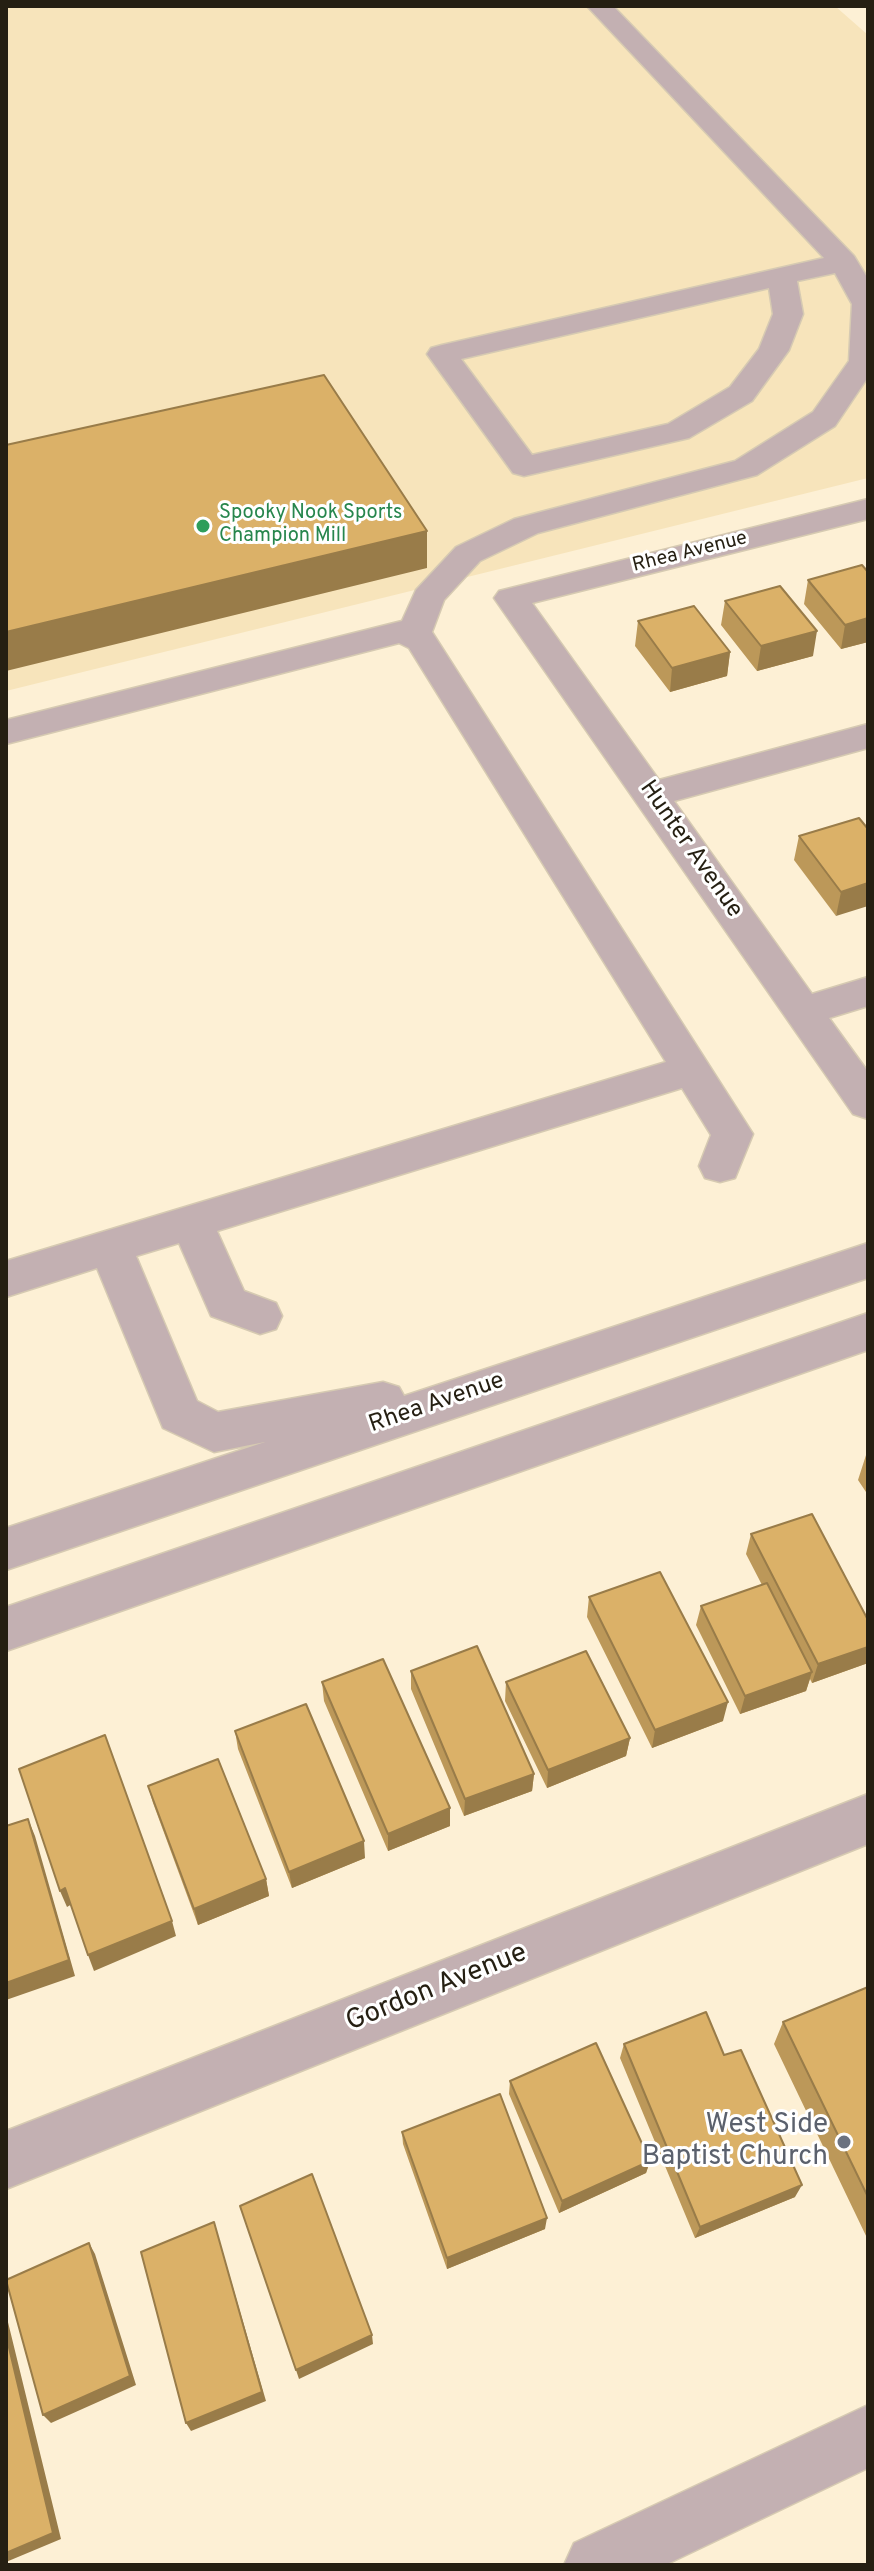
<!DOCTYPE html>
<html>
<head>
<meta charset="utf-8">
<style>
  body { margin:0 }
  #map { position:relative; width:874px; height:2571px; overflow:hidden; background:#fdf0d5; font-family:Overpass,sans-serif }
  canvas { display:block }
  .frame { position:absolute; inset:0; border:8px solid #251f12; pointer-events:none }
</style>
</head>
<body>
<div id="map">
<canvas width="874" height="2571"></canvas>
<div class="frame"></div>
</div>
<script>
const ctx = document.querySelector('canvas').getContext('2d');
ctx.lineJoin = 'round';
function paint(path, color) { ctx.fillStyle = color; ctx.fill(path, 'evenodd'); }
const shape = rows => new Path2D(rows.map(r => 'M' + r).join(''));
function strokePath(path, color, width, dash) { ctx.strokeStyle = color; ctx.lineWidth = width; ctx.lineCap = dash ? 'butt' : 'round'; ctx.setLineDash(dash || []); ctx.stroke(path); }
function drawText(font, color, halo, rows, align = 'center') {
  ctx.font = font + ' Overpass,sans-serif'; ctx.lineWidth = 6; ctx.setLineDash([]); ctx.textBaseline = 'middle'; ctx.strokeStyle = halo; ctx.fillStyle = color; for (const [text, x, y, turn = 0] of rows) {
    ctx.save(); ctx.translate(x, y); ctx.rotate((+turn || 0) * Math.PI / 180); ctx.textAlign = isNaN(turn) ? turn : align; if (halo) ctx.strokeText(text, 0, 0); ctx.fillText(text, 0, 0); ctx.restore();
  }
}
paint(shape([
  [6,6,835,6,868,35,868,478,6,691]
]), '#f7e4bb');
const minor = shape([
  [587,6,613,6,854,256,868,279,868,377,835,426,757,475,538,533,480,561,444,600,432,632,753,1134,735,1178,720,1182,705,1178,699,1166,711,1135,682,1088,217,1231,244,1291,276,1303,282,1316,276,1329,260,1334,211,1316,179,1243,136,1256,197,1401,218,1412,383,1382,399,1387,404,1396,868,1243,868,1278,6,1570,6,1528,265,1442,214,1452,163,1428,97,1268,6,1297,6,1261,666,1062,409,648,399,643,6,744,6,720,402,621,416,590,456,547,514,519,735,461,813,412,849,361,852,304,835,273,797,281,803,314,789,350,752,401,689,438,524,476,513,473,427,354,431,348,442,345,824,258,587,6],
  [769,288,773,314,759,349,730,387,668,424,532,455,461,359,769,288],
  [868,499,868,519,532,603,659,780,868,724,868,748,674,801,812,994,868,977,868,1006,829,1018,868,1072,868,1119,853,1114,494,598,499,591,868,499],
  [868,1313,868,1350,6,1651,6,1607,868,1313],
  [868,1794,868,1844,6,2189,6,2131,868,1794],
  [868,2405,868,2468,665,2565,564,2565,574,2543,868,2405]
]);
strokePath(minor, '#d6cab2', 3);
paint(minor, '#c3b0b2');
paint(shape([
  [868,572,868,642,841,649,804,604,808,580],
  [725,601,813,656,757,671,721,625],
  [638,621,730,652,727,676,670,692,635,646],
  [868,829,836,916,794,860,799,836],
  [867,1452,868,1452,868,1495,858,1480],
  [751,1534,868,1620,868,1663,812,1683,810,1679,806,1691,740,1714,696,1625,701,1606,762,1585,746,1554],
  [589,1597,723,1721,652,1748,587,1617],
  [411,1671,534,1774,532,1791,464,1816,411,1689],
  [322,1682,450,1808,450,1826,388,1851,324,1701],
  [506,1682,630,1738,626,1756,547,1788,505,1701],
  [235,1731,365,1858,292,1888,238,1749],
  [148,1786,266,1879,269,1896,198,1925,153,1803],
  [868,1987,868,2240,774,2044,783,2022],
  [624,2044,724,2055,795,2197,695,2238,620,2058],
  [510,2081,650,2161,646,2173,559,2213,509,2094],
  [402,2132,545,2229,447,2269,403,2144]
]), '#bc9859');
paint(shape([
  [427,531,427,568,6,671,6,632],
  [868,618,868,642,841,649,845,625],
  [817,631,813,656,757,671,761,646],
  [730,652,727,676,670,692,672,668],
  [868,883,868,906,836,916,841,892],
  [868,1647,868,1663,812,1683,818,1664],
  [812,1672,806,1691,740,1714,745,1696],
  [728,1702,723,1721,652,1748,655,1730],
  [630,1738,626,1756,547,1788,548,1770],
  [534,1774,532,1791,464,1816,465,1799],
  [450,1808,450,1826,388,1851,388,1834],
  [28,1819,35,1836,75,1976,6,2000,6,1983],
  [364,1841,365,1858,292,1888,289,1872],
  [266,1879,269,1896,198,1925,194,1909],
  [65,1888,72,1904,67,1907,60,1891],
  [172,1921,176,1936,94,1971,88,1955],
  [650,2161,646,2173,559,2213,562,2201],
  [802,2185,795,2197,695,2238,700,2227],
  [547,2218,545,2229,447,2269,447,2258],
  [214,2222,266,2401,191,2431,186,2423],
  [89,2243,95,2254,136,2385,51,2423,43,2415],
  [6,2314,61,2539,6,2562],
  [372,2335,373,2344,299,2379,296,2370]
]), '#997c49');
const building = shape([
  [324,375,427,531,6,632,6,445,324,375],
  [862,565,868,572,868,618,845,625,808,580,862,565],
  [780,586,817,631,761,646,725,601,780,586],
  [694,606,730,652,672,668,638,621,694,606],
  [859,818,868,829,868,883,841,892,799,836,859,818],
  [812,1514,868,1620,868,1647,818,1664,751,1534,812,1514],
  [660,1572,728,1702,655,1730,589,1597,660,1572],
  [767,1583,812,1672,745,1696,701,1606,767,1583],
  [477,1646,534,1774,465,1799,411,1671,477,1646],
  [586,1651,630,1738,548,1770,506,1682,586,1651],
  [383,1659,450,1808,388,1834,322,1682,383,1659],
  [306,1704,364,1841,289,1872,235,1731,306,1704],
  [105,1735,172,1921,88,1955,65,1888,60,1891,19,1769,105,1735],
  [218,1759,266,1879,194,1909,148,1786,218,1759],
  [28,1819,69,1960,6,1983,6,1826,28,1819],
  [868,1987,868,2197,783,2022,868,1987],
  [706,2012,724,2055,741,2050,802,2185,700,2227,624,2044,706,2012],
  [596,2043,650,2161,562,2201,510,2081,596,2043],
  [500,2094,547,2218,447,2258,402,2132,500,2094],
  [312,2174,372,2335,296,2370,240,2206,312,2174],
  [214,2222,262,2392,186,2423,141,2252,214,2222],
  [89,2243,130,2376,43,2415,6,2280,89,2243],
  [6,2335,53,2533,6,2553,6,2335]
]);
paint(building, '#dbb168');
strokePath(building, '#997c49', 2);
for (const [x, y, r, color] of [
  [203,526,8,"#2e9e5b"],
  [844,2142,8,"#6b7280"]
]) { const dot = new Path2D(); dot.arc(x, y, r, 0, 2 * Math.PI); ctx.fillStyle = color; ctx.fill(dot); strokePath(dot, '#fff', 3); }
drawText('20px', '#27864d', '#fff', [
  ["Spooky Nook Sports",219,514],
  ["Champion Mill",219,537]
], 'left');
drawText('20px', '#251f12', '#fff', [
  ["Rhea Avenue",690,553,-14]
]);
drawText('24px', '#251f12', '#fff', [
  ["Hunter Avenue",690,850,55],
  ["Rhea Avenue",437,1404,-19]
]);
drawText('28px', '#251f12', '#fff', [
  ["Gordon Avenue",437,1989,-22]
]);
drawText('28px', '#5b616d', '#fff', [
  ["West Side",828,2126],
  ["Baptist Church",828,2158]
], 'right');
</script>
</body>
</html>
